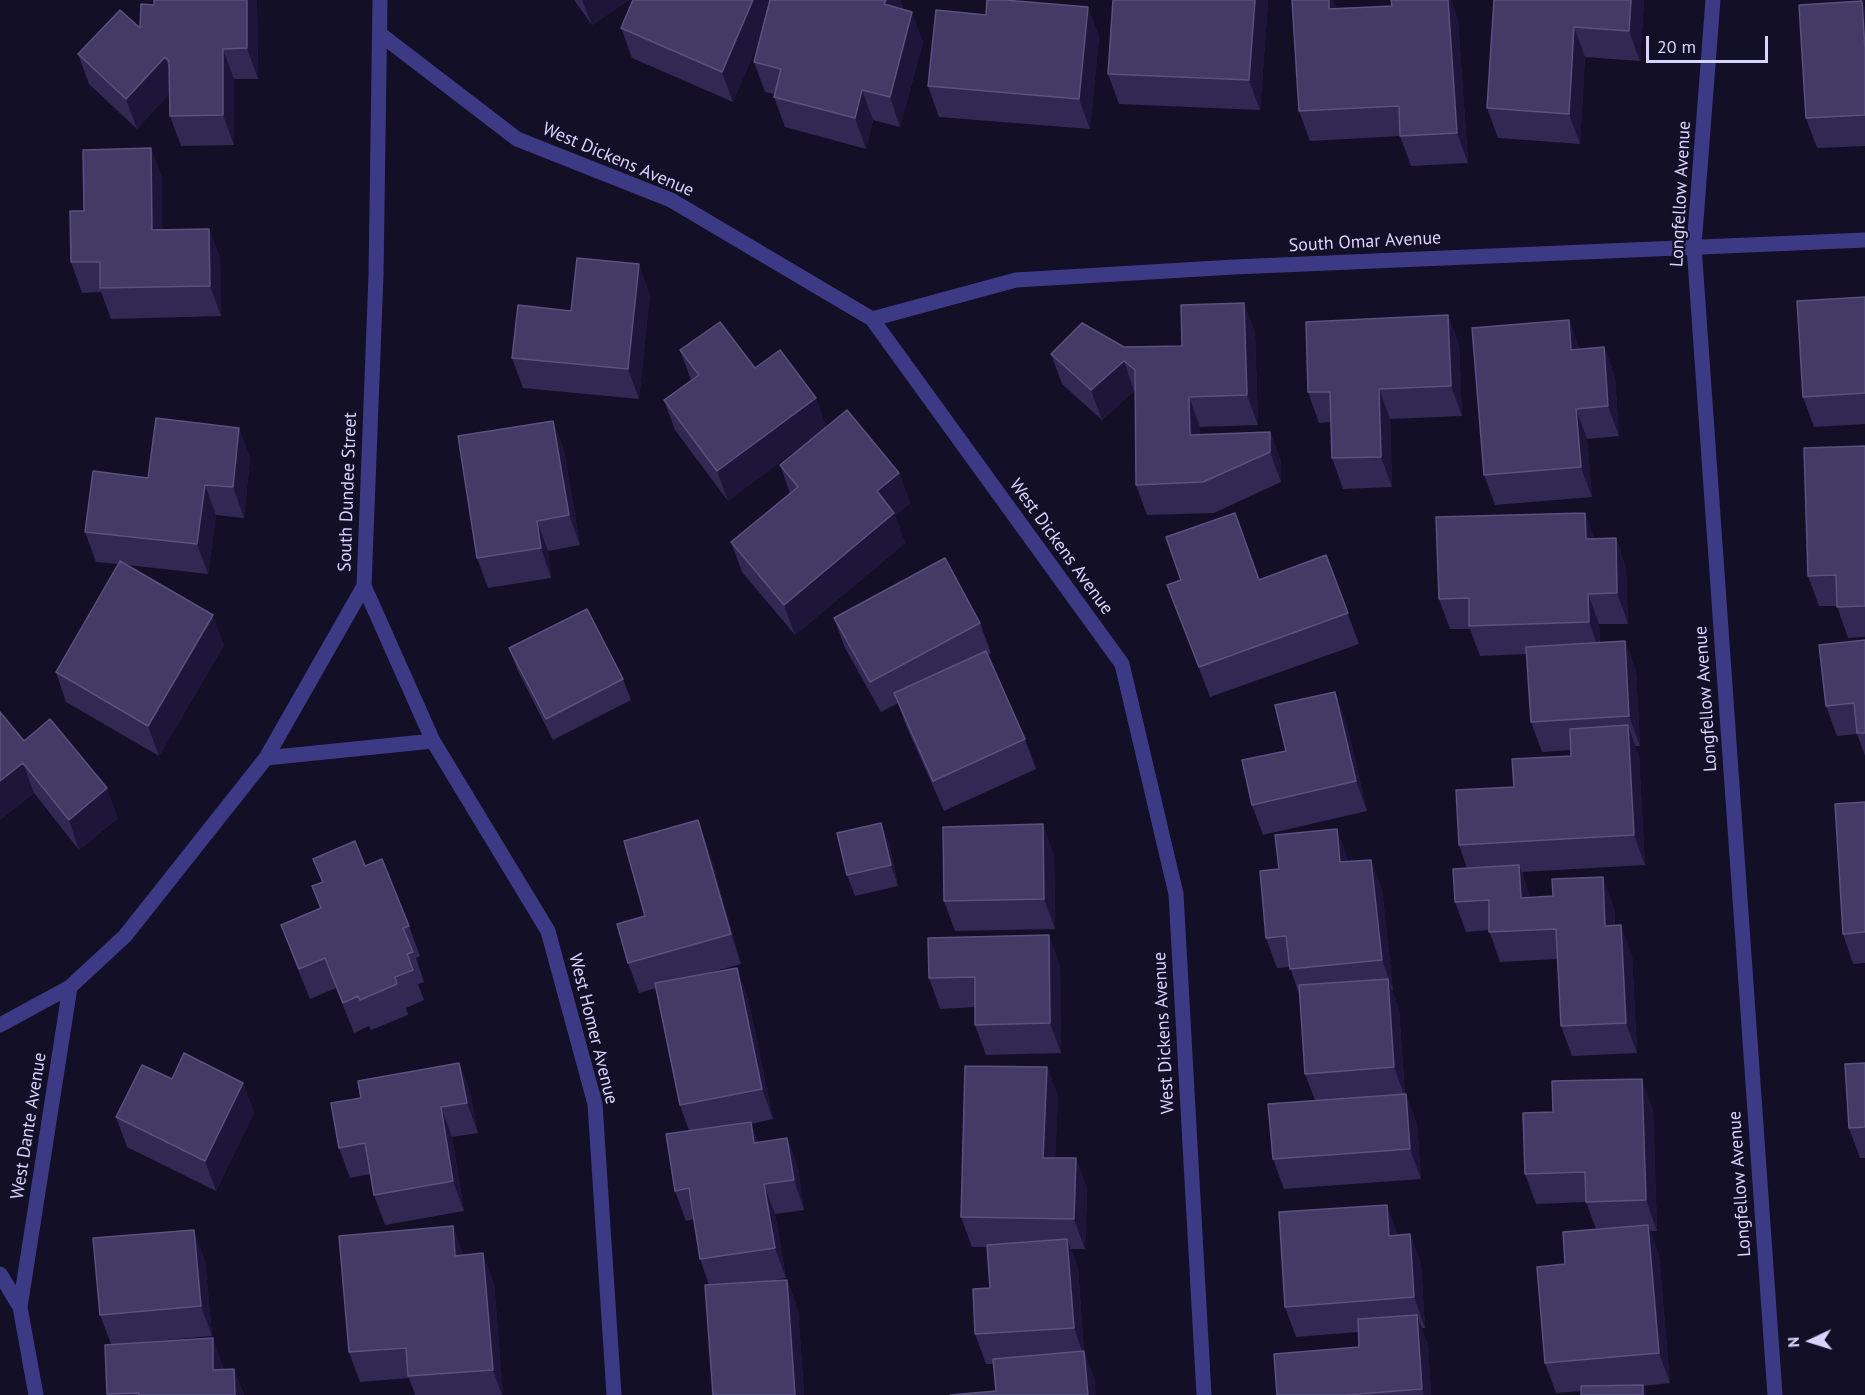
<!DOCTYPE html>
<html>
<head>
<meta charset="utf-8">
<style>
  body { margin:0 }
  #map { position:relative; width:1865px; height:1395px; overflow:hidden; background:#130f26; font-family:"PT Sans",sans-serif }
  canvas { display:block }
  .north { position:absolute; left:1781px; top:1311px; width:60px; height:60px; -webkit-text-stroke:4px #130f26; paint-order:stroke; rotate:266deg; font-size:16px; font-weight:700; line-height:24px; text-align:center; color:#d9d4ff }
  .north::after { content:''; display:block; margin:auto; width:21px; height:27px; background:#d9d4ff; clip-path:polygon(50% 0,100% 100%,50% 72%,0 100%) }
  .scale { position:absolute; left:1646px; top:36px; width:122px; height:27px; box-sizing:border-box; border:3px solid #d9d4ff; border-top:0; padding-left:8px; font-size:18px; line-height:21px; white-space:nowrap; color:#d9d4ff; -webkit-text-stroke:4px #130f26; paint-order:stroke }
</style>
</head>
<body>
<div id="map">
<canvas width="1865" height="1395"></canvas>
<div class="north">N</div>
<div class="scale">20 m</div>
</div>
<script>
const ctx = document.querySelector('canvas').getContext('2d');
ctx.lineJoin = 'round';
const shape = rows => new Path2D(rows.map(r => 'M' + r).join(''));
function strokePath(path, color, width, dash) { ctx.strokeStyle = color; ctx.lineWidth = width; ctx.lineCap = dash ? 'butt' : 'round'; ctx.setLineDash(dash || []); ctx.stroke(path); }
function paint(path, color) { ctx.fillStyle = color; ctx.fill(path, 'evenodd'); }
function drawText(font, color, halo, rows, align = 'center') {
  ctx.font = font + ' "PT Sans",sans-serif'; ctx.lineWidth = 4.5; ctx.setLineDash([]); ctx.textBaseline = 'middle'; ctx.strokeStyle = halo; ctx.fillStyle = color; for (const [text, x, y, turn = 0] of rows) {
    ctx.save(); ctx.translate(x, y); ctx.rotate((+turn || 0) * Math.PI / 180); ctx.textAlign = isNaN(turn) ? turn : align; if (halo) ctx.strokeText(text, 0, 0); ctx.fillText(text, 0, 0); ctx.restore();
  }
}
strokePath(shape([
  [1713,0,1694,246,1775,1395],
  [380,34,517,139,671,200,872,319,1122,664,1176,894,1204,1395],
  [872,319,1016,280,1234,267,1865,240],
  [364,586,433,741],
  [266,758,433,741,548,931,595,1104,614,1395],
  [0,1025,70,987,125,936,266,758,364,586,376,275,380,0],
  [0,1274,20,1307],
  [36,1395,20,1307,70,987]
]), '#3d3a85', 15);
paint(shape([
  [257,0,258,79,234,79,234,145,181,146,170,116,170,93,137,129,89,84,78,54,140,28,154,5],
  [574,0,629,0,592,25],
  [1113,0,1267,0,1268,3,1260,110,1119,104,1108,74],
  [1391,0,1451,0,1458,21,1468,163,1411,166,1400,136,1310,141,1299,111,1336,8,1392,6],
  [1494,0,1644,0,1640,61,1585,57,1580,144,1498,138,1487,108],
  [903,6,902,9,923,42,900,127,873,120,866,149,785,127,774,97,775,94,765,92,754,62,758,43,733,102,632,58,621,28],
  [1088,7,1099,37,1090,129,939,117,928,86,986,15],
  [1865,9,1865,146,1817,148,1806,118],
  [151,148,162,178,162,230,209,229,220,259,221,316,111,319,101,292,82,293,71,262,84,211],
  [650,294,639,399,523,388,512,358,571,311],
  [1865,297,1865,424,1814,427,1803,397],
  [1244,303,1255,333,1258,425,1200,427,1200,434,1270,432,1281,462,1281,482,1214,513,1147,515,1136,485,1135,391,1134,391,1102,420,1062,384,1051,354,1124,347,1182,346],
  [1448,315,1459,345,1462,416,1390,419,1392,487,1343,489,1332,458,1331,422,1319,423,1308,392],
  [1569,320,1579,349,1604,347,1615,377,1619,436,1587,439,1592,497,1495,505,1484,475],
  [680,350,755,368,816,398,826,427,899,473,910,503,895,515,905,543,795,635,742,572,731,542,790,493,780,465,813,437,728,501,675,430,664,400,691,380],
  [553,421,564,451,580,545,548,551,551,578,488,588,477,558],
  [239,428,250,458,244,518,216,515,208,574,128,565,224,645,159,756,66,702,56,672,119,564,96,562,85,532,148,478],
  [1865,446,1865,637,1848,638,1837,606,1819,606,1808,576],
  [1585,513,1594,539,1616,538,1626,569,1628,624,1599,624,1600,642,1625,641,1636,671,1640,746,1635,746,1639,756,1645,865,1522,872,1530,897,1614,907,1615,925,1632,955,1637,1053,1572,1056,1561,1026,1557,959,1500,962,1489,930,1466,932,1455,902,1467,868,1459,845,1514,787,1571,756,1571,750,1542,752,1531,722,1527,654,1480,656,1470,629,1450,629,1439,599],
  [1326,555,1359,644,1210,697,1167,585,1259,579],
  [834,618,980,623,991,653,987,655,1025,739,1036,769,944,811,905,723,898,703,881,712,845,648],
  [1865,640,1865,756,1857,734,1837,736,1826,706],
  [509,648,623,679,631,700,553,740,517,669],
  [0,712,24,741,118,818,79,850,34,793,0,820],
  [1346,722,1367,811,1263,835,1252,805,1286,751],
  [1865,802,1865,963,1853,964,1843,934],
  [889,843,898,886,855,896,847,875],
  [709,851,741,964,708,973,748,998,773,1119,751,1124,758,1142,787,1138,798,1168,804,1210,775,1214,786,1278,769,1281,787,1280,798,1310,804,1395,713,1395,709,1285,700,1259,694,1219,686,1221,675,1191,689,1131,680,1105,656,988,639,993,628,963,645,916],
  [1054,854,1055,929,955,931,944,901],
  [313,859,365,866,409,926,420,956,416,958,424,982,418,984,424,1000,406,1008,408,1015,371,1030,369,1026,354,1033,336,988,310,999,292,955,281,925,320,908,312,886,322,882],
  [1348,859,1348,862,1371,860,1382,890,1393,990,1392,990,1399,1009,1405,1094,1417,1124,1421,1179,1284,1189,1273,1159,1315,1100,1305,1074,1300,997,1290,967,1277,968,1266,938,1279,869],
  [1060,965,1061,1053,986,1055,975,1025,975,1007,940,1009,929,978],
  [459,1063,470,1093,478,1133,452,1137,464,1211,385,1225,374,1195,370,1174,350,1178,339,1148,361,1098],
  [1865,1063,1865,1158,1860,1158,1849,1128],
  [1047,1067,1058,1097,1055,1158,1076,1158,1087,1189,1085,1249,1071,1249,1078,1269,1084,1351,1095,1381,996,1391,993,1364,986,1364,975,1334,990,1288,987,1247,972,1247,961,1217],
  [172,1079,243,1083,254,1113,216,1191,127,1147,116,1117],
  [1653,1109,1657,1231,1650,1231,1659,1255,1670,1383,1643,1386,1647,1395,1581,1395,1581,1391,1556,1393,1545,1363,1565,1264,1596,1229,1586,1202,1536,1204,1525,1174],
  [453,1226,463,1255,494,1283,503,1395,415,1395,409,1378,360,1382,349,1352],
  [1410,1234,1421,1264,1425,1328,1421,1328,1428,1345,1431,1395,1277,1395,1359,1347,1358,1332,1296,1337,1285,1307,1398,1235],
  [205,1260,212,1336,121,1344,224,1369,234,1369,244,1395,108,1395,105,1345,111,1344,100,1315]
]), '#312854');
paint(shape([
  [247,0,257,0,258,79,247,48],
  [582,0,629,0,592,25],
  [753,0,777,0,733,102,722,72],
  [886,0,901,0,903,6,895,35,884,4],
  [1255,0,1267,0,1268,3,1260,110,1249,80],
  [1329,0,1333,0,1339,15,1329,9],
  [1448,0,1451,0,1458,21,1468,163,1457,133],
  [1631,0,1644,0,1640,61,1629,31],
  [1862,1,1865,9,1865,49],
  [1088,7,1099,37,1090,129,1079,99],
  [912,12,923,42,900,127,890,97],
  [1574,27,1585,57,1580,144,1569,114],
  [223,49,234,79,234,145,223,115],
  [165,57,176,87,137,129,126,99],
  [862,90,873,120,866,149,855,118],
  [151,148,162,178,163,260,152,230],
  [209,229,220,259,221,316,210,286],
  [639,264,650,294,639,399,628,369],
  [1244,303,1255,333,1258,425,1247,395],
  [1448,315,1459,345,1462,416,1451,386],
  [1569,320,1580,351,1571,350],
  [1604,347,1615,377,1619,436,1608,406],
  [1124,361,1134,391,1102,420,1091,390],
  [1379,389,1390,419,1392,487,1381,457],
  [1189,397,1200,427,1201,465,1190,435],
  [816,398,827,428,728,501,717,471],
  [1576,409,1587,439,1592,497,1581,467],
  [553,421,564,451,580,545,569,515],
  [239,428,250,458,244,518,233,487],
  [1270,432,1281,462,1281,482,1270,452],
  [899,473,910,503,895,515,905,543,795,635,784,605,877,491],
  [205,485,216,515,208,574,197,544],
  [1585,513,1596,543,1586,539],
  [537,521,548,551,551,578,541,548],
  [1616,538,1626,569,1628,624,1617,593],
  [1588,594,1599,624,1600,652,1589,622],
  [213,615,224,645,159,756,148,726],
  [1625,641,1636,671,1640,746,1629,716],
  [1335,692,1346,722,1367,811,1356,781],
  [1628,725,1639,756,1645,865,1634,835],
  [23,763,34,793,0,820,0,781],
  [107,788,118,818,79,850,69,820],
  [698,820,709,851,741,964,731,934],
  [881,823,889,843,898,886,891,865],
  [1043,824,1054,854,1055,929,1044,899],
  [1337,829,1348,859,1351,892,1340,862],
  [1371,860,1382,890,1393,990,1382,960],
  [1519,865,1530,895,1532,928,1521,898],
  [1603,877,1614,907,1616,956,1605,926],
  [1621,925,1632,955,1637,1053,1626,1023],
  [1049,935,1060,965,1061,1053,1050,1023],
  [737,968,748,998,773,1119,762,1089],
  [1388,979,1399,1009,1405,1097,1394,1067],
  [459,1063,470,1093,478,1133,467,1103],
  [1047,1067,1058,1097,1054,1188,1043,1158],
  [1642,1079,1653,1109,1657,1231,1646,1200],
  [243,1083,254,1113,216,1191,205,1161],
  [1406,1094,1417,1124,1421,1179,1410,1149],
  [441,1107,452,1137,464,1211,453,1181],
  [751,1122,762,1153,754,1143],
  [787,1138,798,1168,804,1210,794,1180],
  [1076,1158,1087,1189,1085,1249,1074,1219],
  [764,1184,775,1214,786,1278,775,1248],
  [1387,1205,1398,1235,1389,1236],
  [1648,1225,1659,1255,1670,1383,1659,1353],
  [453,1226,464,1257,455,1256],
  [194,1230,205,1260,212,1336,201,1306],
  [1410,1234,1421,1264,1425,1328,1414,1297],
  [1067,1239,1078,1269,1084,1351,1095,1381,1096,1395,1088,1395,1085,1359,1074,1328],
  [483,1253,494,1283,503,1395,502,1395,493,1370],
  [787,1280,798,1310,804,1395,795,1395],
  [1417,1315,1428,1345,1431,1395,1424,1395,1422,1389],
  [213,1338,224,1369,224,1395,213,1370],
  [234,1369,244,1395,235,1395],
  [1643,1385,1647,1395,1643,1395]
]), '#1d163a');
const building = shape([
  [154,0,247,0,247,48,223,49,223,115,170,116,169,61,165,57,126,99,78,54,120,10,140,28,141,4,154,5,154,0],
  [633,0,753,0,722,72,621,28,633,0],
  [770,0,886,0,884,4,912,12,890,97,862,90,855,118,774,97,781,69,754,62,770,0],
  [987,0,1005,0,1088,7,1079,99,928,86,936,10,986,15,987,0],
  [1113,0,1255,0,1249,80,1108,74,1113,0],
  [1292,0,1329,0,1329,9,1392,6,1391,0,1448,0,1457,133,1400,136,1399,106,1299,111,1292,0],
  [1494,0,1631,0,1629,31,1574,27,1569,114,1487,108,1494,0],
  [1862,1,1865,49,1865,115,1806,118,1799,5,1862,1],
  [151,148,152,230,209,229,210,286,100,288,100,262,71,262,70,211,84,211,83,150,151,148],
  [577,258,639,264,628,369,512,358,518,305,571,311,577,258],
  [1865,297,1865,393,1803,397,1797,301,1865,297],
  [1244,303,1247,395,1189,397,1190,435,1270,432,1270,452,1203,482,1136,485,1135,370,1124,361,1091,390,1051,354,1082,323,1124,347,1182,346,1181,305,1244,303],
  [1448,315,1451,386,1379,389,1381,457,1332,458,1330,392,1308,392,1306,322,1448,315],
  [1569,320,1571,350,1604,347,1608,406,1576,409,1581,467,1484,475,1472,328,1569,320],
  [720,322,755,368,780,350,816,398,717,471,664,400,699,375,680,350,720,322],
  [847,410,899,473,877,491,894,513,784,605,731,542,798,487,780,465,847,410],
  [156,418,239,428,233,487,205,485,197,544,85,532,93,471,148,478,156,418],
  [553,421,569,515,537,521,541,548,477,558,458,436,553,421],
  [1865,446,1865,606,1837,607,1836,575,1808,576,1804,448,1865,446],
  [1235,513,1259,580,1326,555,1348,613,1199,667,1167,585,1181,580,1166,537,1235,513],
  [1585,513,1586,539,1616,538,1617,593,1588,594,1589,622,1469,626,1469,598,1439,599,1436,517,1585,513],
  [945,558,980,623,870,682,834,618,945,558],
  [120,561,213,615,148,726,56,672,120,561],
  [587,609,623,679,546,719,509,648,587,609],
  [1865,640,1865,733,1857,733,1854,703,1826,706,1819,645,1865,640],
  [1625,641,1629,716,1531,722,1526,647,1625,641],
  [986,651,1025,739,933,781,894,693,986,651],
  [1335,692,1356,781,1252,805,1242,760,1286,751,1275,705,1335,692],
  [0,712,24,741,50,719,107,788,69,820,23,763,0,781,0,712],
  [1628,725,1634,835,1459,845,1456,790,1514,787,1512,759,1571,756,1570,729,1628,725],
  [1865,802,1865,932,1843,934,1835,804,1865,802],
  [698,820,731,934,628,963,617,924,645,916,624,841,698,820],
  [881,823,891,865,847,875,837,833,881,823],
  [1043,824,1044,899,944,901,943,827,1043,824],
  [1337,829,1340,862,1371,860,1382,960,1290,969,1286,936,1266,938,1260,871,1279,869,1275,835,1337,829],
  [355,841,365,866,382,859,409,926,403,928,413,952,407,954,413,970,395,977,397,984,360,1000,358,996,343,1003,325,958,299,969,281,925,321,908,312,886,323,882,313,859,355,841],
  [1519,865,1521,898,1553,896,1552,879,1603,877,1605,926,1621,925,1626,1023,1561,1026,1556,929,1489,932,1489,900,1455,902,1453,869,1519,865],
  [1049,935,1050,1023,975,1025,975,977,929,978,928,938,1049,935],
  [737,968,762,1089,680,1105,655,983,737,968],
  [1388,979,1394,1067,1305,1074,1299,985,1388,979],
  [184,1053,243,1083,205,1161,116,1117,142,1065,172,1079,184,1053],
  [459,1063,467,1103,441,1107,453,1181,374,1195,365,1143,339,1148,331,1103,361,1098,358,1081,459,1063],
  [1865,1063,1865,1127,1849,1128,1845,1064,1865,1063],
  [965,1066,1047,1067,1043,1158,1076,1158,1074,1219,961,1217,965,1066],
  [1642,1079,1646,1200,1586,1202,1585,1172,1525,1174,1523,1113,1553,1112,1552,1081,1642,1079],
  [1406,1094,1410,1149,1273,1159,1268,1104,1406,1094],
  [751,1122,754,1143,787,1138,794,1180,764,1184,775,1248,700,1259,689,1188,675,1191,666,1134,751,1122],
  [1387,1205,1389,1236,1410,1234,1414,1297,1285,1307,1279,1212,1387,1205],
  [1648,1225,1659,1353,1545,1363,1537,1267,1565,1264,1563,1232,1648,1225],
  [453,1226,455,1256,483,1253,493,1370,408,1376,406,1348,349,1352,339,1236,453,1226],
  [194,1230,201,1306,100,1315,93,1238,194,1230],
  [1067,1239,1074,1328,975,1334,973,1289,990,1288,987,1245,1067,1239],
  [787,1280,795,1395,713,1395,705,1285,787,1280],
  [1417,1315,1422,1389,1346,1395,1277,1395,1274,1354,1359,1347,1358,1319,1417,1315],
  [213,1338,213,1370,234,1369,235,1395,139,1395,139,1393,107,1394,105,1345,213,1338],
  [1084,1351,1088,1395,950,1395,996,1391,993,1359,1084,1351],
  [1643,1385,1643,1395,1581,1395,1581,1386,1643,1385]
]);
paint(building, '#433a66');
strokePath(building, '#5a527e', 1.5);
drawText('18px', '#d9d4ff', '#130f26', [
  ["West Dickens Avenue",618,160,23],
  ["Longfellow Avenue",1681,194,-87],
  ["South Omar Avenue",1365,242,-3],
  ["South Dundee Street",348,492,-88],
  ["West Dickens Avenue",1061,547,54],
  ["Longfellow Avenue",1706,699,-94],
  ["West Homer Avenue",593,1029,76],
  ["West Dickens Avenue",1164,1033,-93],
  ["West Dante Avenue",29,1126,-81],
  ["Longfellow Avenue",1740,1184,-94]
]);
</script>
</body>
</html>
